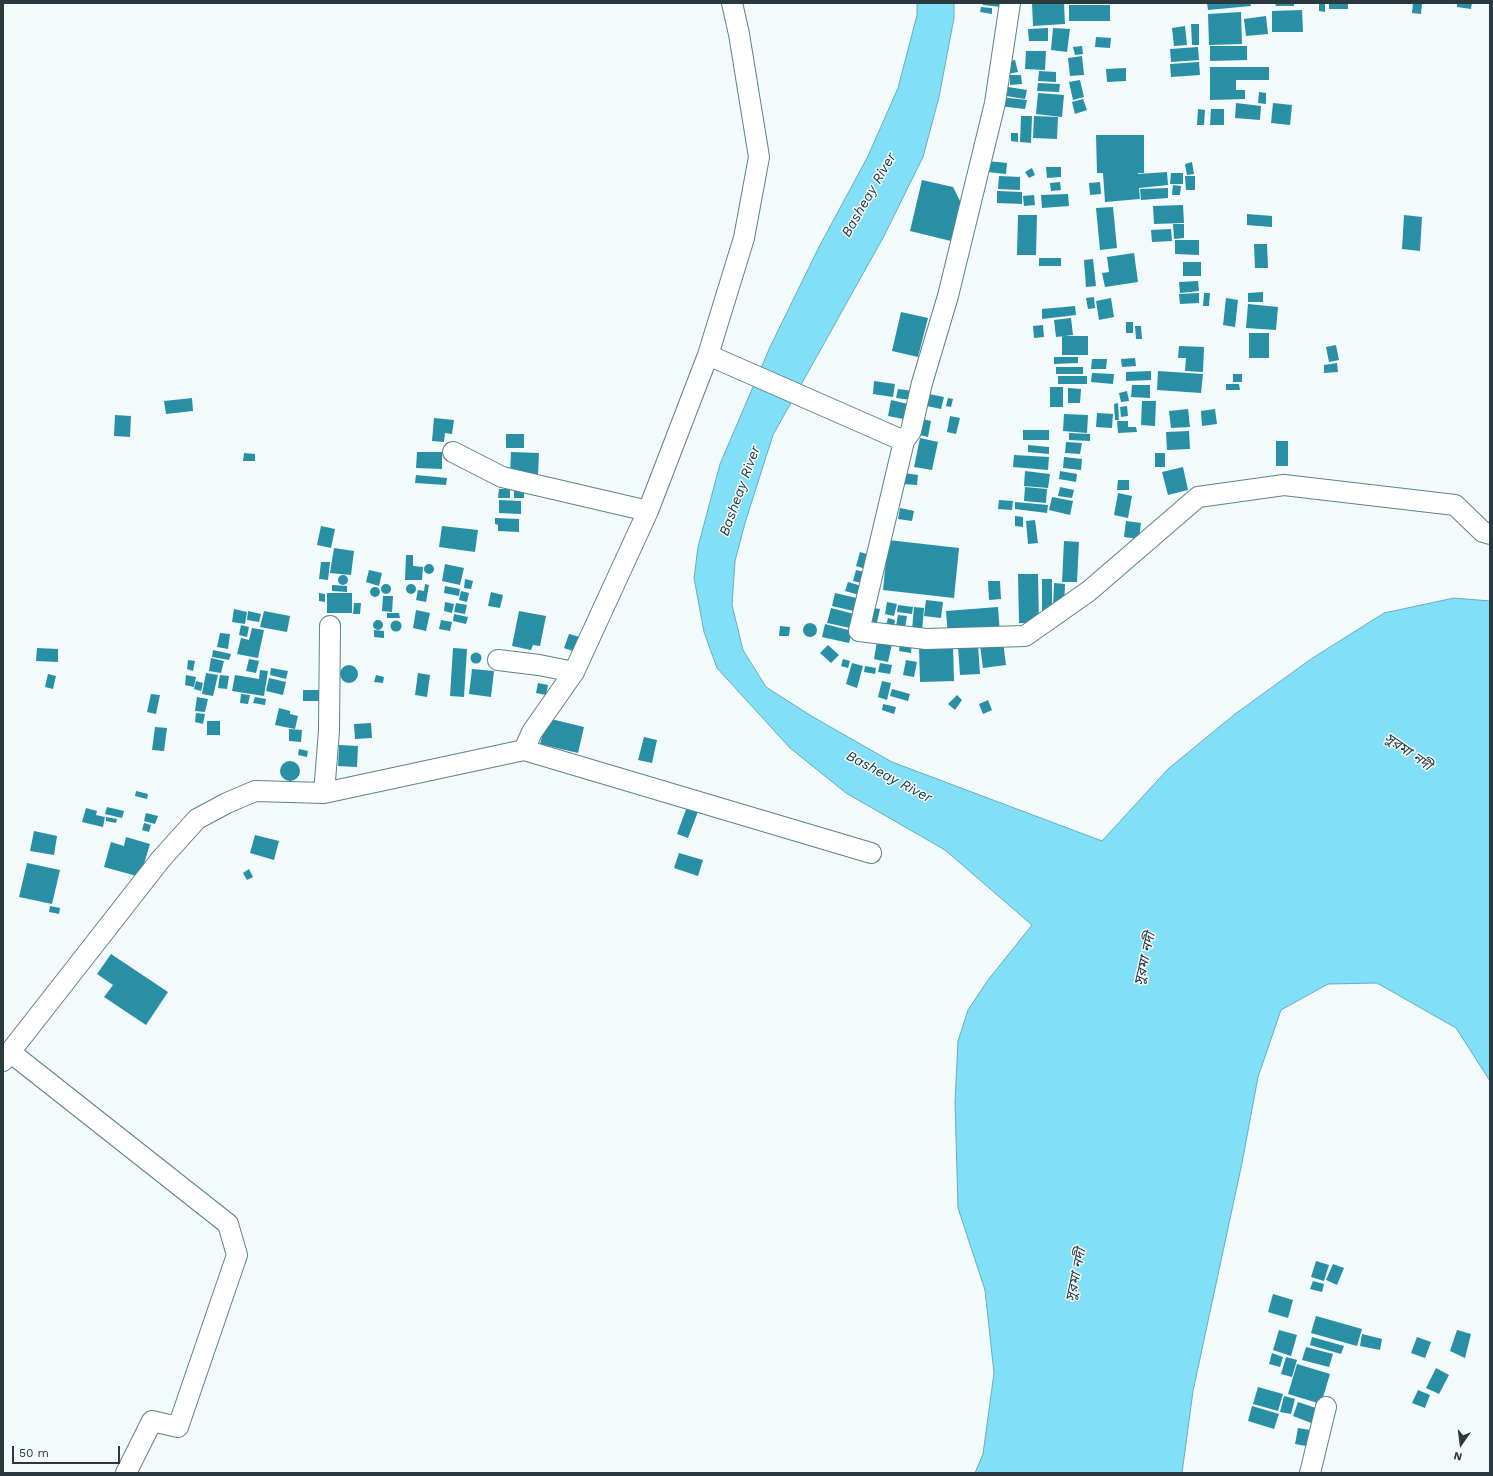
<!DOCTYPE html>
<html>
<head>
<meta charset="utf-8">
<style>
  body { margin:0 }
  #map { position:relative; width:1493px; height:1476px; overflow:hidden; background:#f3fafc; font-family:"Work Sans",sans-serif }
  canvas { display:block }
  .frame { position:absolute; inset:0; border:4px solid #29393d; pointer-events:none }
  .north { position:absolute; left:1441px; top:1424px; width:40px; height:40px; -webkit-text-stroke:3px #f3fafc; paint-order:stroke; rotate:194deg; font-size:11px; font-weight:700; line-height:16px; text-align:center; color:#29393d }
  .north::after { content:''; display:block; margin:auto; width:14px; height:18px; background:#29393d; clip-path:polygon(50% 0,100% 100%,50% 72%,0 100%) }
  .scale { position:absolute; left:12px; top:1446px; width:108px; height:18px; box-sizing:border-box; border:2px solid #29393d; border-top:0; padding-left:5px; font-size:12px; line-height:14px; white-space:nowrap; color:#29393d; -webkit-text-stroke:3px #f3fafc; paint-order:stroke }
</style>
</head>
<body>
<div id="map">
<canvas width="1493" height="1476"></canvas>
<div class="frame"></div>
<div class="north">N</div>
<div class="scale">50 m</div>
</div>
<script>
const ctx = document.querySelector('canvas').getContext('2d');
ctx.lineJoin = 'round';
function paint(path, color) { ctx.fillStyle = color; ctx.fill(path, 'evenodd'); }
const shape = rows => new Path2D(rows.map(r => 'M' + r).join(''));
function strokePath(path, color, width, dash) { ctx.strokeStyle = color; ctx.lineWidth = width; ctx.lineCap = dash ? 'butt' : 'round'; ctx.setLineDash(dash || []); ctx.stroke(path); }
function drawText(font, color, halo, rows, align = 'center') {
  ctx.font = font + ' "Work Sans","Noto Sans Bengali",sans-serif'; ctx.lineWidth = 3; ctx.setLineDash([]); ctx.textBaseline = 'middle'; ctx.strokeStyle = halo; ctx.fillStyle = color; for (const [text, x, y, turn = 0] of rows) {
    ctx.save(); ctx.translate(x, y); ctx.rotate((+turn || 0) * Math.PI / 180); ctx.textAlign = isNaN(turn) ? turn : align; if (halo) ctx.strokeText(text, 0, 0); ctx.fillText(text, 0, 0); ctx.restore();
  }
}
const water = shape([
  [917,3,954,3,954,18,939,97,923,157,884,236,773,435,745,523,735,561,732,605,743,650,766,687,813,717,892,762,1102,841,1168,769,1235,714,1311,659,1384,613,1454,598,1490,601,1490,1081,1456,1028,1377,983,1328,984,1281,1010,1258,1077,1242,1163,1193,1391,1182,1473,975,1473,983,1454,994,1373,985,1290,958,1208,955,1102,958,1041,968,1010,988,980,1032,925,945,850,846,793,790,748,717,668,704,632,694,578,698,547,720,464,770,347,819,247,868,156,898,88,917,15,917,3]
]);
paint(water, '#81dff7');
strokePath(water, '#67adbf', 1);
paint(shape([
  [983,3,1001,3,1001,7,983,5],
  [1032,3,1064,3,1065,24,1033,26],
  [1207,3,1250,3,1251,6,1208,10],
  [1275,3,1294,3,1294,6,1276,6],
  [1319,3,1325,3,1325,12,1319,11],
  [1329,3,1348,3,1348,9,1329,9],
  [1413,3,1422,4,1421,14,1412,13],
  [1457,3,1472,3,1471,9,1457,7],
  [1069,5,1110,5,1110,21,1069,21],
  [981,7,992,8,992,14,980,12],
  [1302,10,1303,32,1272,32,1272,11],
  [1241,12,1242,44,1209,45,1208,14],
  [1266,16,1268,34,1246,36,1244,19],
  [1191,24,1199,24,1199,45,1192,45],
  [1185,26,1187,45,1174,46,1172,28],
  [1048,28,1048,41,1029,41,1028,29],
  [1053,28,1070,29,1067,52,1051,50],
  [1096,37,1111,38,1110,48,1095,47],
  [1082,46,1083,54,1075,55,1073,47],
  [1210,46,1247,46,1247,60,1210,61],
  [1198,47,1199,60,1171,62,1170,49],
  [1026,51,1046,51,1045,70,1025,69],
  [1082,56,1084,75,1070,76,1068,58],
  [1015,60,1018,72,1008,74,1005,62],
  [1199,62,1200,75,1171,77,1170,64],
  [1210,67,1269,67,1269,80,1236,80,1236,90,1245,90,1245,99,1210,100],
  [1126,68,1126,81,1107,82,1106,69],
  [1039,71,1056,72,1056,82,1038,81],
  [1010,75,1021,75,1022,84,1010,85],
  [1080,80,1084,97,1073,100,1069,82],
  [1038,83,1060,84,1059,92,1037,91],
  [1002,86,1027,90,1025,99,1000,95],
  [1259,92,1266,93,1266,104,1258,103],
  [1038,93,1064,95,1062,117,1036,114],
  [1000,97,1027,100,1025,109,999,106],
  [1083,99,1087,110,1075,114,1072,102],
  [1236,103,1261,106,1260,120,1235,118],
  [1273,103,1292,105,1290,125,1271,123],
  [1198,109,1205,110,1204,125,1197,125],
  [1211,109,1224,109,1224,125,1210,125],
  [1021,116,1032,116,1031,143,1020,142],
  [1034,116,1058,117,1057,139,1033,138],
  [1011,133,1018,133,1018,142,1011,141],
  [1096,135,1144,135,1144,173,1138,173,1138,174,1167,172,1168,185,1139,188,1140,199,1105,202,1103,173,1097,173],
  [988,161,1007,163,1006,174,987,172],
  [1192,162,1194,174,1187,175,1185,164],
  [1046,167,1061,167,1061,177,1047,178],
  [1032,168,1035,175,1029,178,1025,172],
  [1171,173,1183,173,1183,184,1170,184],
  [999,176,1020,177,1020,190,998,189],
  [1185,176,1195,176,1195,190,1186,190],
  [922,180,953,187,963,207,955,242,910,231],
  [1060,182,1061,190,1051,191,1050,183],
  [1100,182,1101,194,1090,195,1089,183],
  [1173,185,1181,186,1180,195,1172,195],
  [1168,188,1168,198,1141,200,1140,189],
  [997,191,1022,192,1022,204,997,203],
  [1068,194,1069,206,1042,208,1041,195],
  [1034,195,1035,205,1024,206,1023,196],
  [1183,205,1184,223,1154,224,1153,206],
  [1113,207,1117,248,1100,250,1096,208],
  [1247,214,1272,216,1272,227,1247,225],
  [1018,215,1037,215,1036,255,1017,255],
  [1404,215,1422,217,1420,251,1402,249],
  [1173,224,1184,224,1184,238,1174,239],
  [1171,229,1172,241,1152,242,1151,230],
  [1175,240,1199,240,1199,255,1175,254],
  [1254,244,1267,244,1268,268,1255,268],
  [1134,253,1138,282,1105,287,1102,273,1109,272,1107,257],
  [1039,258,1061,258,1061,266,1039,266],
  [1093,259,1096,286,1086,287,1084,260],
  [1183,262,1201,262,1201,276,1183,276],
  [1198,281,1199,291,1180,293,1179,282],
  [1263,292,1263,302,1248,302,1248,293],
  [1199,293,1199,303,1180,304,1179,294],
  [1204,293,1210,293,1209,306,1203,306],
  [1094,297,1095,308,1088,309,1086,298],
  [1111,298,1114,317,1099,320,1096,301],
  [1226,298,1238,300,1235,327,1223,325],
  [1248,304,1278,307,1276,330,1246,328],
  [1075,306,1076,315,1042,319,1042,309],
  [901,312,928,318,918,357,892,351],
  [1071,318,1073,335,1056,337,1054,320],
  [1126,322,1133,322,1133,333,1126,333],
  [1043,325,1044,337,1034,338,1033,326],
  [1135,326,1141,326,1142,339,1136,339],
  [1249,333,1269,333,1269,358,1249,358],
  [1062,336,1088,336,1088,355,1062,355],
  [1336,345,1339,360,1329,362,1326,347],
  [1179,346,1204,347,1203,372,1185,371,1186,358,1178,358],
  [1054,357,1078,357,1078,363,1054,364],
  [1135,358,1136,366,1122,367,1121,359],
  [1092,359,1107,359,1106,369,1091,369],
  [1337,363,1338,372,1324,373,1324,365],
  [1056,367,1083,367,1083,374,1056,374],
  [1151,371,1151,380,1126,381,1126,372],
  [1158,371,1203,374,1201,393,1157,390],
  [1092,373,1114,374,1113,384,1091,382],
  [1233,374,1242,374,1242,382,1233,382],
  [1058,376,1087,376,1087,384,1058,384],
  [874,381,895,384,893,397,873,394],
  [1226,384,1239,384,1240,390,1226,390],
  [1132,385,1150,385,1150,398,1131,397],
  [1050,387,1063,387,1063,407,1050,407],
  [1068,388,1081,389,1080,403,1068,403],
  [898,389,913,391,912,400,896,398],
  [1127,391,1129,401,1121,402,1119,393],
  [929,394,944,397,941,409,927,406],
  [192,398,193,411,166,414,164,401],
  [948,398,953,399,951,407,946,406],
  [891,400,912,405,909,420,888,416],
  [1142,401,1156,401,1155,426,1141,425],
  [1118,403,1119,420,1115,420,1114,404],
  [1127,406,1128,416,1121,417,1120,407],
  [1188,409,1190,427,1171,428,1169,411],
  [1215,409,1217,424,1202,426,1201,411],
  [1097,413,1113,414,1112,428,1096,427],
  [1064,414,1088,415,1087,433,1063,431],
  [115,415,131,416,130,437,114,436],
  [950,416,960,418,956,434,947,432],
  [434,418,454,420,452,434,445,433,444,442,432,441],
  [919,418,931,421,928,437,916,434],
  [1117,421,1128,421,1128,427,1136,427,1137,432,1118,433],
  [1023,430,1049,430,1049,440,1023,440],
  [1189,431,1190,449,1167,450,1166,432],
  [1069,433,1090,434,1090,441,1069,440],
  [506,434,524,434,524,448,506,448],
  [920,438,938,442,932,470,914,467],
  [1276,441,1288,441,1288,466,1276,466],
  [1066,442,1082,443,1080,454,1065,453],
  [1028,445,1049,447,1049,454,1028,452],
  [417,452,442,452,442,469,416,468],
  [511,452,539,453,538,475,510,474],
  [244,453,255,454,255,461,243,461],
  [1155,453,1165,453,1165,467,1155,467],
  [1014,455,1049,457,1048,470,1013,467],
  [1064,457,1082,459,1081,470,1063,468],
  [1183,467,1188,490,1168,495,1162,472],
  [1025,471,1050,474,1048,488,1024,486],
  [1060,471,1077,474,1076,482,1059,479],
  [904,473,918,475,917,485,903,484],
  [416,475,447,478,446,485,415,483],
  [1118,480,1129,480,1129,490,1117,490],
  [514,484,524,484,524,498,514,498],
  [1025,487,1047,489,1046,503,1024,501],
  [1060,487,1074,490,1072,498,1058,496],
  [499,489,510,489,510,498,498,498],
  [1118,493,1132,496,1128,518,1114,515],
  [1052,497,1073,501,1070,515,1049,510],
  [499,500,521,501,521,514,499,513],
  [999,500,1013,501,1012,510,998,509],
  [1015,502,1048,505,1047,513,1015,509],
  [900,508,914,511,912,521,898,519],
  [1015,516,1023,517,1023,527,1015,526],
  [495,518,519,519,519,532,498,531,498,525,495,524],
  [1035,520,1038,543,1028,544,1026,521],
  [1126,521,1141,523,1139,539,1124,537],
  [321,526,335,529,331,548,317,545],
  [442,526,478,530,475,552,439,547],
  [888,540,959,548,954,598,883,590],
  [1064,541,1079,542,1077,582,1062,582],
  [334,548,354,551,351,575,330,573],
  [860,552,873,556,869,570,856,566],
  [406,555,413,555,413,566,423,567,422,580,405,580],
  [321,562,330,562,328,580,319,579],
  [445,564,464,568,460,585,442,581],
  '424 569a5 5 0 1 1 10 0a5 5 0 1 1-10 0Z',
  [369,570,382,573,379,586,366,582],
  [856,570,869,573,866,584,853,581],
  [1018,574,1038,574,1039,623,1019,623],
  '338 580a5 5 0 1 1 10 0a5 5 0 1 1-10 0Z',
  [465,579,473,581,471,589,464,588],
  [1042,579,1052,579,1052,613,1042,613],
  [988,581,1000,581,1001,599,989,600],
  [848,582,865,587,863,596,845,591],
  [1054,583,1065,584,1064,608,1053,608],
  [425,584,429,585,426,602,416,600,418,590,424,591],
  '406 589a5 5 0 1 1 10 0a5 5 0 1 1-10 0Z',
  '381 589a5 5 0 1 1 10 0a5 5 0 1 1-10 0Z',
  [332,585,347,586,347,592,332,591],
  [445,586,460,589,459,596,444,593],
  '370 592a5 5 0 1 1 10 0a5 5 0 1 1-10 0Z',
  [461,591,469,593,467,602,459,600],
  [491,592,503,595,500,608,488,606],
  [319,593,325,594,325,602,319,601],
  [327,593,352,593,352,613,327,613],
  [835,593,861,599,858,612,832,606],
  [383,596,393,596,392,612,382,611],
  [926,600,943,602,941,618,924,616],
  [445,602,454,604,452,613,444,611],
  [887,602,897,604,894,616,885,614],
  [354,603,361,603,360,614,353,614],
  [456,603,467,605,465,614,454,612],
  [898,605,913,607,912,614,897,612],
  [868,607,880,609,876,627,864,625],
  [914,607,924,608,922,631,912,630],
  [998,607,1000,634,948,637,946,611],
  [831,608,858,615,855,629,827,623],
  [234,609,247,612,245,624,232,622],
  [416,610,430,613,426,631,413,628],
  [248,611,261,614,259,622,247,620],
  [264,611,290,616,287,632,260,627],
  [519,611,546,616,540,646,533,645,531,650,512,646],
  [387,613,399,613,400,618,387,618],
  [454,614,468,617,466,624,453,621],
  [898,615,907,616,904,633,895,631],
  [888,618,895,620,893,631,885,629],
  [441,620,452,622,450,631,439,629],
  '373 625a5 5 0 1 1 10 0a5 5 0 1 1-10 0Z',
  '390.5 626a5.5 5.5 0 1 1 11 0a5.5 5.5 0 1 1-11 0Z',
  '803 630a7 7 0 1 1 14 0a7 7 0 1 1-14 0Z',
  [825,624,852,631,849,643,822,637],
  [241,625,249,627,247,637,239,635],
  [780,626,790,627,789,636,779,636],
  [252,628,264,630,258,658,237,654,241,638,249,640],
  [374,630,384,631,384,638,374,637],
  [220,633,230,634,228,649,217,647],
  [569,634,580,637,576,652,564,648],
  [900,640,912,641,911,653,899,651],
  [877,641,892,644,888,662,874,659],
  [1003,642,1006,665,983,668,980,645],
  [828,645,839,655,831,663,820,653],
  [978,645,980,674,960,675,958,646],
  [953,646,954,681,920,682,919,647],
  [37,648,58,649,58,662,36,661],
  [453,648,467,649,464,697,450,696],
  [213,650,231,654,229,660,212,657],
  '470.5 658a5.5 5.5 0 1 1 11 0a5.5 5.5 0 1 1-11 0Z',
  [211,658,224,661,221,673,209,671],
  [249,659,259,661,256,673,246,671],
  [843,659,850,661,848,668,841,666],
  [188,660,195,661,193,671,187,669],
  [906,660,917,662,914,677,903,675],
  [852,663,863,666,857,688,846,684],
  [880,663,892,665,890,674,878,672],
  '340 674a9 9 0 1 1 18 0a9 9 0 1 1-18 0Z',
  [865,666,876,668,875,674,864,672],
  [271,668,288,671,286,679,270,675],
  [472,669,494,671,491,697,469,694],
  [260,670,268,671,264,696,232,691,235,675,259,679],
  [206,673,218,675,213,696,202,694],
  [418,673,430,675,427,697,415,695],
  [48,674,56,676,53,689,45,687],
  [186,675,196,677,194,687,185,685],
  [220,675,229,676,227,689,218,688],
  [376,675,384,677,383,683,374,682],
  [269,678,286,682,283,695,266,691],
  [196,681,203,683,201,691,194,689],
  [882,681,891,683,887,700,878,697],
  [538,683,548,685,546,695,536,693],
  [892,689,910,694,908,701,890,696],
  [303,690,326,690,326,701,303,701],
  [151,694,160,695,156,714,147,712],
  [241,694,250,695,248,704,240,703],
  [957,695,962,700,955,710,948,704],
  [197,697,208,699,205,712,195,711],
  [255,697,266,699,265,705,253,703],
  [988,700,992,710,983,714,979,704],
  [883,704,896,707,894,714,882,710],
  [279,708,290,711,290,714,298,716,295,729,275,725],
  [196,713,205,714,203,724,195,722],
  [547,718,584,727,578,753,540,744],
  [207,721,220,721,220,735,207,735],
  [371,723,372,738,355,739,354,724],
  [155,727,167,728,164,751,152,750],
  [289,729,302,730,301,742,289,741],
  [644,737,657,740,652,763,638,760],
  [339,745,358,746,357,767,338,766],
  [299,749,308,751,307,757,298,755],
  '280 771a10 10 0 1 1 20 0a10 10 0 1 1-20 0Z',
  [136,791,148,794,147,799,135,796],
  [688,804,699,809,688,838,677,834],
  [107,807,124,811,122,818,105,814],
  [86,808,97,811,96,815,105,817,103,827,82,822],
  [146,813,158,816,155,824,144,821],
  [106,817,117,819,116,823,106,821],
  [144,823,151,825,149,832,142,830],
  [34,831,57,836,54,855,30,851],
  [255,835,279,841,274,860,250,853],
  [126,837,150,844,140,877,104,867,111,842,124,846],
  [679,853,703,860,698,876,674,868],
  [27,863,60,870,52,904,19,897],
  [249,869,253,877,247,880,243,873],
  [50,906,60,908,59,914,49,912],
  [111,954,168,992,146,1025,104,997,113,985,97,974],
  [1316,1261,1329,1265,1324,1281,1311,1277],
  [1333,1264,1344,1268,1337,1285,1326,1280],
  [1313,1281,1324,1284,1322,1292,1310,1289],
  [1273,1294,1293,1300,1288,1318,1268,1312],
  [1316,1316,1362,1329,1357,1346,1311,1333],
  [1279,1330,1297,1335,1291,1356,1273,1350],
  [1457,1330,1471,1334,1465,1358,1450,1351],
  [1362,1334,1382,1339,1380,1350,1360,1346],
  [1312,1337,1344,1346,1341,1354,1310,1345],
  [1417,1337,1431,1342,1425,1358,1411,1353],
  [1306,1347,1333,1354,1329,1367,1302,1360],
  [1272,1353,1283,1357,1280,1367,1269,1364],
  [1286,1357,1297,1360,1292,1377,1281,1374],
  [1297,1364,1330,1374,1321,1404,1288,1394],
  [1436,1368,1449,1375,1439,1394,1426,1388],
  [1258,1387,1283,1394,1278,1411,1253,1404],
  [1418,1390,1430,1395,1425,1408,1412,1403],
  [1284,1396,1295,1399,1291,1414,1280,1412],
  [1298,1402,1319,1409,1314,1424,1293,1416],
  [1252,1406,1279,1414,1274,1429,1248,1421],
  [1298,1428,1310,1430,1306,1446,1295,1444]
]), '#288fa5');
const minor = shape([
  [708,355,904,441,911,431,922,383,948,296,995,103,1010,3],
  [904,441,859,631,926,639,1025,636,1089,591,1198,497,1284,485,1455,505,1483,532,1490,534],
  [453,452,502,477,648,511],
  [498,660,539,665,574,672],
  [524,750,871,853],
  [324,793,329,731,330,626],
  [10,1052,228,1224,237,1255,178,1427,152,1421,126,1473],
  [3,1061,161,859,197,819,227,803,255,791,324,793,524,750,532,732,574,672,648,511,708,355,744,238,759,157,739,34,732,3],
  [1310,1473,1326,1407]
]);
strokePath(minor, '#5d828c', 22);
strokePath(minor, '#fff', 20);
drawText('italic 14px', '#1e343a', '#f3fafc', [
  ["Basheay River",869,195,-60],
  ["Basheay River",740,491,-70],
  ["সুরমা নদী",1408,752,35],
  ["Basheay River",889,777,28],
  ["সুরমা নদী",1145,959,-77],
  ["সুরমা নদী",1076,1275,-78]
]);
</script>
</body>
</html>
